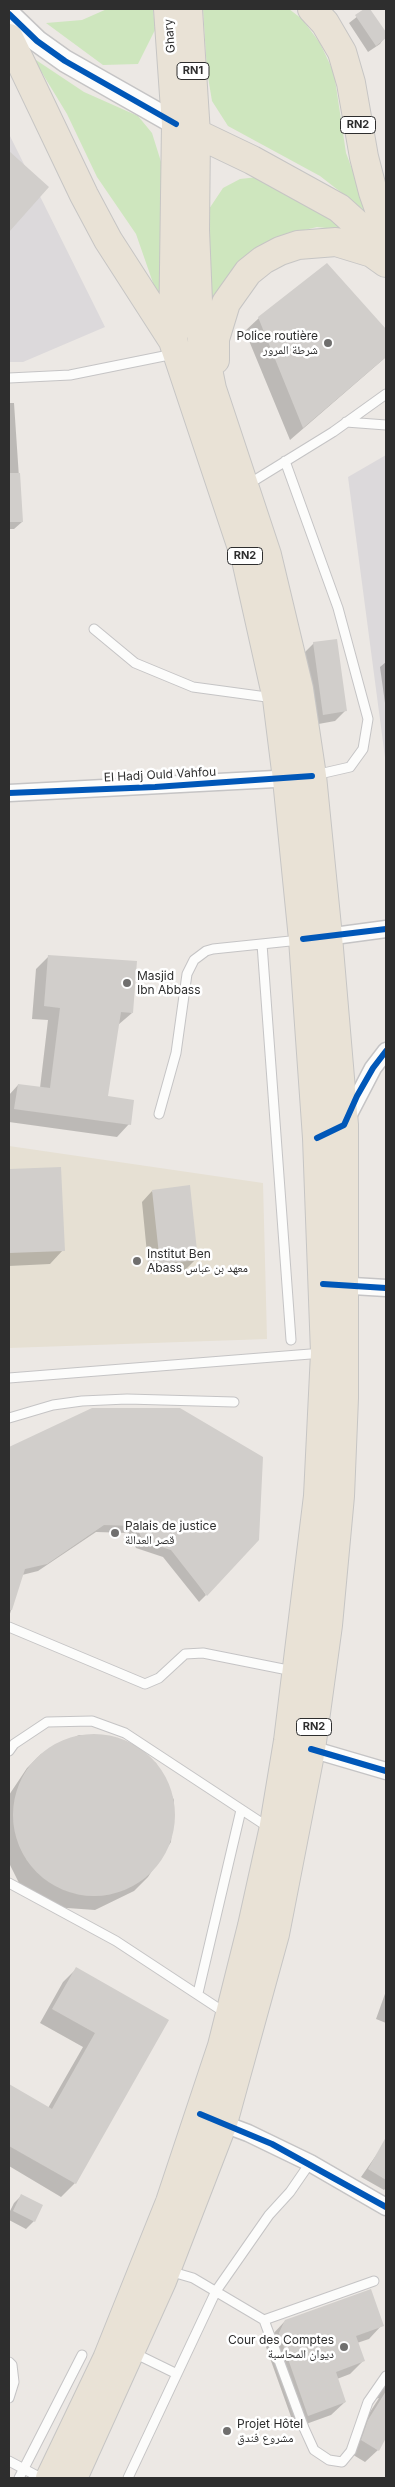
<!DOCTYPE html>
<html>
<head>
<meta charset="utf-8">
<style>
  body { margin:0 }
  #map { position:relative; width:395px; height:2487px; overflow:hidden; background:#ece8e4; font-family:Inter,sans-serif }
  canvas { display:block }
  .frame { position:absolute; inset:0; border:10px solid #2e2e2e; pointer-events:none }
</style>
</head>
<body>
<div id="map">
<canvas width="395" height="2487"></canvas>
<div class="frame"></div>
</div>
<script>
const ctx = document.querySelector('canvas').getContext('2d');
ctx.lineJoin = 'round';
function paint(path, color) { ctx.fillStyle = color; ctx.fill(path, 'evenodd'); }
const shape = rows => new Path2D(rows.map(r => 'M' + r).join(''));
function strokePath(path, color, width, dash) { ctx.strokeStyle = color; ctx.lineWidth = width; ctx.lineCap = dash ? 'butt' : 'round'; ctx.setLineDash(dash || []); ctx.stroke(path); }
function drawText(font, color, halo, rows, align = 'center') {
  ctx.font = font + ' Inter,"Noto Naskh Arabic",sans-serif'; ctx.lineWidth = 5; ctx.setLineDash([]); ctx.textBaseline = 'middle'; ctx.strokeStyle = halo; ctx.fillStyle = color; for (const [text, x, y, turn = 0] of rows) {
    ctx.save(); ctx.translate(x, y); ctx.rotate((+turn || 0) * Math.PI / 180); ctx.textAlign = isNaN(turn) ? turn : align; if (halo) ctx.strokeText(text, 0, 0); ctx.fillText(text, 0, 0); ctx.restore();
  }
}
paint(shape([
  [9,134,105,327,23,362,9,362],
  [386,455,386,765,348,477]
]), '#dcd9db');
paint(shape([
  [9,1146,263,1183,267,1339,9,1348]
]), '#e6e0d3');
paint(shape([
  [107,9,153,9,155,30,138,64,103,65,46,23,82,20],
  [203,9,289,9,302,19,320,43,334,73,346,153,369,214,320,176,228,126,212,101,207,71],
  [33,58,84,92,138,116,152,133,162,165,160,303,136,234,97,177,67,114],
  [258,177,319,209,344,230,317,227,292,233,211,303,209,209,223,188,240,179]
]), '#cee6be');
paint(shape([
  [367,9,369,9,386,35,380,44,368,52,349,23],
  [9,153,47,187,9,230],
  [326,265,386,331,386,357,290,440,245,331,259,318],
  [9,403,14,403,22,522,14,529,9,529],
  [314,643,345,711,335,721,313,725,303,654],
  [386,662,386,703,385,703,380,667],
  [49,956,132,1013,118,1025,106,1097,129,1124,117,1137,9,1122,9,1095,18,1085,40,1088,48,1020,32,1019,36,969],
  [59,1168,63,1250,50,1264,9,1266,9,1171],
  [152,1191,196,1259,185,1270,149,1274,142,1202],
  [92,1409,206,1595,199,1602,163,1557,136,1548,129,1533,96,1532,38,1571,22,1575,9,1617,9,1449],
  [79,1735,116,1738,156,1763,174,1800,171,1842,148,1877,134,1891,95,1910,53,1907,19,1883,9,1863,9,1795,27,1768,41,1754],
  [76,1969,167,2021,75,2183,61,2197,9,2166,9,2086,48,2108,83,2047,40,2023,63,1982],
  [386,1991,386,2023,376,2019],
  [377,2154,386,2160,386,2188,384,2190,361,2177],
  [21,2196,34,2221,26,2229,9,2220,9,2213,14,2203],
  [285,2321,382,2325,369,2339,357,2343,363,2361,350,2374,337,2379,345,2402,331,2415,295,2428,266,2347,272,2335],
  [386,2379,386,2440,384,2439,378,2450,365,2462,350,2453,356,2434,379,2398,375,2399]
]), '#0003');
paint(shape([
  [364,9,370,9,386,32,386,38,376,46,355,15],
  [9,151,49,187,9,232],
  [327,263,386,329,386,357,303,428,258,317],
  [9,473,20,473,23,522,9,522],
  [337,639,347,711,323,715,313,642],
  [48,955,137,961,133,1013,121,1012,108,1096,134,1100,131,1125,14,1109,18,1084,50,1088,60,1008,44,1006],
  [61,1167,65,1251,9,1253,9,1169],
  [190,1185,198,1260,160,1264,152,1190],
  [92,1408,180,1408,263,1457,259,1540,207,1596,171,1550,143,1541,136,1526,104,1525,47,1564,25,1569,12,1610,9,1610,9,1447],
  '13 1815a81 81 0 1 1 162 0a81 81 0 1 1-162 0Z',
  [76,1967,169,2020,76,2184,9,2146,9,2084,52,2109,95,2033,52,2009],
  [386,2137,386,2180,368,2169],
  [21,2194,43,2205,35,2222,13,2211],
  [371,2289,384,2326,356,2336,365,2361,336,2372,346,2402,308,2416,279,2333,285,2320],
  [386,2391,386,2438,379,2451,361,2440,368,2420]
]), '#d1cecb');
const service = shape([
  [9,378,70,375,174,354],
  [346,422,386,425],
  [285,461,338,608,368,719,363,749,350,767,315,775],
  [247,485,333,432,386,394],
  [94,629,135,663,193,687,274,698],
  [262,944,291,1340],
  [159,1114,176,1053,187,974,194,960,206,951,213,949,300,940],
  [9,1378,323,1353],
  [9,1418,53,1405,82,1401,127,1399,234,1402],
  [9,1627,145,1684,159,1678,185,1654,203,1653,293,1671],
  [9,1751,14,1744,47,1722,92,1721,125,1733,271,1829],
  [9,1883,116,1941,227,2014],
  [198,1993,241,1810],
  [169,2271,193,2278,264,2320,304,2428,314,2450,329,2460,342,2462,351,2451,368,2402,386,2376],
  [264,2320,374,2281],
  [132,2352,177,2374],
  [9,2362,12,2365,14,2382,9,2398],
  [9,2461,41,2478],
  [19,2478,82,2355],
  [128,2478,216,2291,269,2215,290,2192,310,2163]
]);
const minor = shape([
  [9,793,294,778],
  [319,938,386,929],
  [347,1118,373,1068,386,1051],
  [336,1285,386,1288],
  [311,1749,386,1771],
  [216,2121,248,2133,310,2163,386,2207]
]);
const tertiary = shape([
  [9,14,37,41,65,61,176,124]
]);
const trunk = shape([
  [168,9,176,124,173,341],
  [312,9,325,23,342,52,351,83,364,157,373,192,386,229],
  [9,38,84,195,108,240,173,341,246,560,277,699,287,779,303,939,317,1138,325,1353,318,1496,288,1741,273,1831,252,1926,222,2046,170,2202,107,2359,50,2478],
  [183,127,252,160,339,208,369,235,386,255],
  [215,360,215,339,226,303,248,272,263,260,280,251,298,245,336,242,372,253,386,263],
  [73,2478,162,2281,223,2123,275,1934,311,1749,328,1625,340,1496,344,1398,344,1125,328,937,312,776,299,689,267,555,212,389,199,325,195,230,196,134,188,9]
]);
strokePath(service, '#c5c4c5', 11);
strokePath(minor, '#c5c4c5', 19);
strokePath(tertiary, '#c5c4c5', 24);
strokePath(trunk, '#c6c5c4', 30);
strokePath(service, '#fcfcfb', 9);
strokePath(minor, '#fcfcfb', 16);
strokePath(tertiary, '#fcfcfb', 21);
strokePath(trunk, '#e9e2d6', 28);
strokePath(shape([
  [9,14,37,41,65,61,176,124],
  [9,793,155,787,312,776],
  [303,939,386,929],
  [317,1138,344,1125,357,1096,373,1068,386,1051],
  [323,1284,386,1288],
  [311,1749,386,1771],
  [200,2114,272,2144,386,2207]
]), '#0057b8', 6);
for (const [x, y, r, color] of [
  [328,343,5,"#706f6e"],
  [127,983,5,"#706f6e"],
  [137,1261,5,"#706f6e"],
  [115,1533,5,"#706f6e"],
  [344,2347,5,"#706f6e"],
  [227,2431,5,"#706f6e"]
]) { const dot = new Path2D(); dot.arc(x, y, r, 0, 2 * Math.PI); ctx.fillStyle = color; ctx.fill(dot); strokePath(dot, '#fff', 2); }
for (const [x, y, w] of [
  [193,71,32],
  [358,125,35],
  [245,556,35],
  [314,1727,35]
]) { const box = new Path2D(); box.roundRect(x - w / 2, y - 8.5, w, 17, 4); ctx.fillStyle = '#fff'; ctx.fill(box); strokePath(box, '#2e2e2e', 1); }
drawText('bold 11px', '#2e2e2e', null, [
  ["RN1",193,71],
  ["RN2",358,125],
  ["RN2",245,556],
  ["RN2",314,1727]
]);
drawText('12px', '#2e2e2e', '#fff', [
  ["Ghary",170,36,-95],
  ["El Hadj Ould Vahfou",160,775,-3]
]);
drawText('12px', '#2e2e2e', '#fff', [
  ["Police routière",318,336,"right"],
  ["شرطة المرور",318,350,"right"],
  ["Masjid",137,976],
  ["Ibn Abbass",137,990],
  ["Institut Ben",147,1254],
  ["Abass معهد بن عباس",147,1268],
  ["Palais de justice",125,1526],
  ["قصر العدالة",125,1540],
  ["Cour des Comptes",334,2340,"right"],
  ["ديوان المحاسبة",334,2354,"right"],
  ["Projet Hôtel",237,2424],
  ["مشروع فندق",237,2438]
], 'left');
</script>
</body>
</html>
